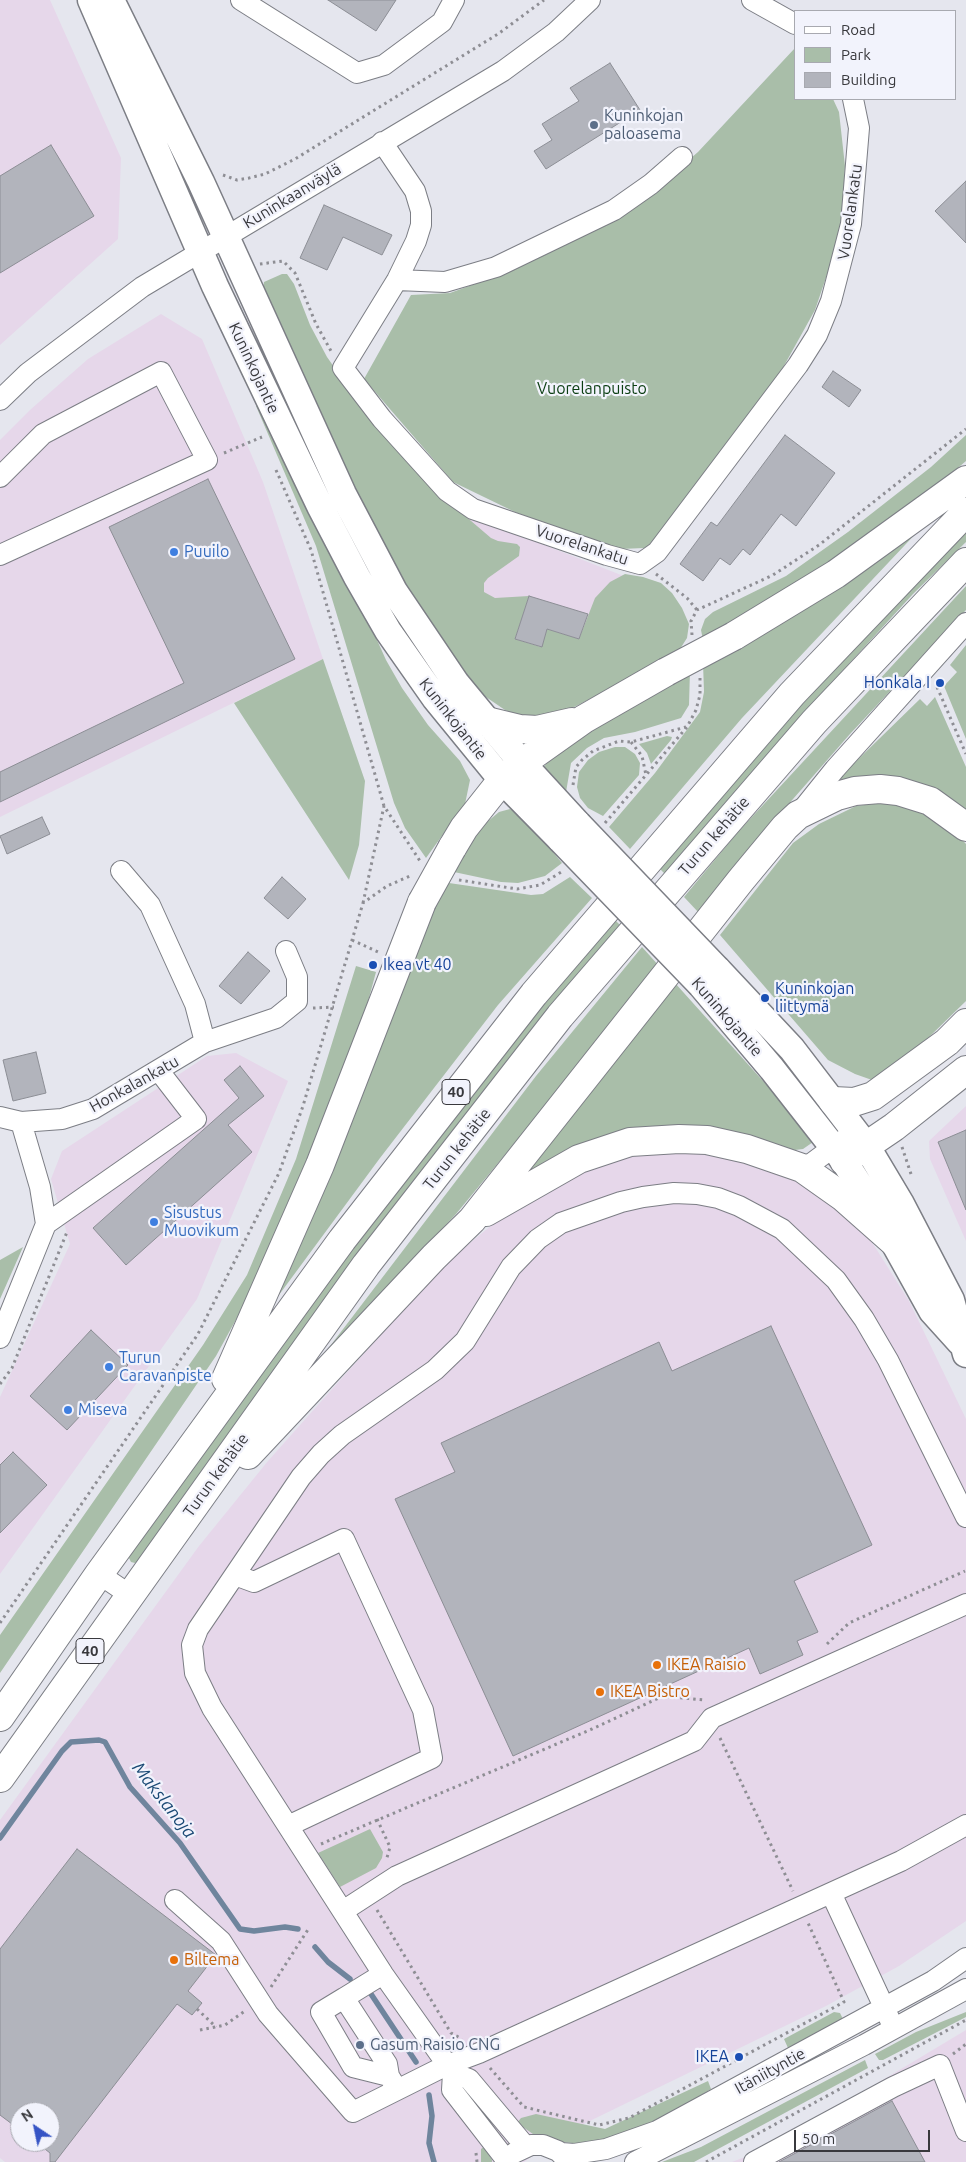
<!DOCTYPE html>
<html>
<head>
<meta charset="utf-8">
<style>
  body { margin:0 }
  #map { position:relative; width:966px; height:2162px; overflow:hidden; background:#e5e6ee; font-family:Ubuntu,sans-serif }
  canvas { display:block }
  .legend { position:absolute; left:794px; top:10px; width:162px; height:90px; box-sizing:border-box; background:#f2f3fc; border:1px solid #a8a9b0; margin:0; padding:6px 9px; list-style:none; font-size:15px; color:#39393d }
  .legend li { display:flex; align-items:center; gap:10px; height:25px }
  .legend b { width:25px; border:1px solid #a8a9b0 }
  .north { position:absolute; left:10px; top:2102px; width:50px; height:50px; box-sizing:border-box; background:#f2f3fc; border:1px solid #a8a9b0; border-radius:50%; rotate:326deg; font-size:14px; font-weight:700; line-height:20px; text-align:center; color:#39393d }
  .north::after { content:''; display:block; margin:auto; width:18px; height:22px; background:#3654c5; clip-path:polygon(50% 0,100% 100%,50% 72%,0 100%) }
  .scale { position:absolute; left:794px; top:2130px; width:136px; height:22px; box-sizing:border-box; border:2px solid #39393d; border-top:0; padding-left:6px; font-size:15px; line-height:18px; white-space:nowrap; color:#39393d; -webkit-text-stroke:4px #f2f3fc; paint-order:stroke }
</style>
</head>
<body>
<div id="map">
<canvas width="966" height="2162"></canvas>
<ul class="legend">
<li><b style="height:6px;background:#fff"></b>Road</li>
<li><b style="height:14px;background:#a9bea9"></b>Park</li>
<li><b style="height:14px;background:#b2b4bc"></b>Building</li>
</ul>
<div class="north">N</div>
<div class="scale">50 m</div>
</div>
<script>
const ctx = document.querySelector('canvas').getContext('2d');
ctx.lineJoin = 'round';
function paint(path, color) { ctx.fillStyle = color; ctx.fill(path, 'evenodd'); }
const shape = rows => new Path2D(rows.map(r => 'M' + r).join(''));
function strokePath(path, color, width, dash) { ctx.strokeStyle = color; ctx.lineWidth = width; ctx.lineCap = dash ? 'butt' : 'round'; ctx.setLineDash(dash || []); ctx.stroke(path); }
function drawText(font, color, halo, rows, align = 'center') {
  ctx.font = font + ' Ubuntu,sans-serif'; ctx.lineWidth = 4.5; ctx.setLineDash([]); ctx.textBaseline = 'middle'; ctx.strokeStyle = halo; ctx.fillStyle = color; for (const [text, x, y, turn = 0] of rows) {
    ctx.save(); ctx.translate(x, y); ctx.rotate((+turn || 0) * Math.PI / 180); ctx.textAlign = isNaN(turn) ? turn : align; if (halo) ctx.strokeText(text, 0, 0); ctx.fillText(text, 0, 0); ctx.restore();
  }
}
paint(shape([
  [0,0,50,0,121,158,118,239,0,345],
  [161,314,202,339,263,482,323,659,0,817,0,440,30,410,88,359],
  [445,506,644,584,555,669,479,629],
  [236,1053,288,1081,197,1299,0,1574,0,1397,70,1244,51,1179,62,1151,207,1056],
  [966,1106,966,1241,930,1159,929,1141],
  [680,1146,796,1175,859,1226,875,1247,909,1301,966,1419,966,1921,899,1966,826,2006,563,2134,524,2162,5,2162,0,2158,0,1820,199,1546,268,1461,442,1266,498,1220,588,1164],
  [20,2112,50,2112,50,2142,20,2142],
  [966,2030,966,2162,732,2162,771,2147]
]), '#e6d7ea');
paint(shape([
  [795,48,795,99,833,99,839,112,845,166,842,219,832,260,815,310,780,373,660,540,644,548,621,549,517,513,453,482,364,379,411,295,450,293,516,269,591,231,649,194,698,152],
  [282,274,287,274,294,284,310,325,327,357,346,384,436,491,491,538,498,541,517,544,520,547,519,556,488,578,484,583,484,592,495,598,529,596,515,639,541,647,547,629,579,639,595,598,610,582,625,574,643,577,661,583,672,593,682,608,689,624,687,638,680,649,669,658,551,719,519,716,505,710,483,695,470,681,385,557,263,291,264,282],
  [258,405,355,591,386,660,402,688,428,725,460,761,470,780,465,804,426,858,405,828,394,803,316,546,256,406],
  [966,435,966,461,926,495,830,564,703,640,701,630,705,619,713,612,786,576,848,532,931,467],
  [921,528,742,718,630,849,609,827,655,773,700,712,704,692,703,663],
  [966,529,966,542,913,594,804,713,665,874,657,866,798,706],
  [966,586,966,610,850,734,751,847,699,913,684,897,738,832],
  [966,645,966,739,944,686,957,672,950,665],
  [323,659,365,781,359,845,349,880,234,703],
  [690,670,689,705,681,718,635,732,604,738,587,748,571,763,566,792,542,769,556,752],
  [935,697,966,767,966,810,842,781,840,777,920,699,927,706],
  [667,736,672,737,671,740,651,764,647,753,639,744],
  [615,747,625,747,635,754,640,763,639,775,603,816,588,808,580,798,577,787,579,772,588,760,599,752],
  [881,803,912,808,933,818,956,833,966,844,966,1001,923,1043,879,1078,872,1080,855,1074,828,1060,720,935,793,843,819,824,856,806],
  [510,809,525,818,562,863,545,876,518,883,501,882,454,872,463,850,481,827,499,812],
  [570,877,592,898,498,1005,380,1158,276,1299,367,1081,431,906,449,883,531,895,543,894],
  [614,919,622,927,335,1288,138,1561,135,1563,131,1562,128,1556,327,1283,422,1157,582,956],
  [642,947,660,967,456,1214,321,1358,536,1076],
  [356,966,376,972,354,1053,256,1283,216,1356,0,1673,0,1635,203,1345,247,1275,296,1159],
  [675,983,816,1140,803,1149,795,1150,781,1147,572,1148,525,1173],
  [23,1247,0,1299,0,1260],
  [370,1829,383,1852,382,1858,376,1868,340,1887,318,1853],
  [834,2012,840,2013,845,2023,832,2032,788,2048,784,2039],
  [966,2012,966,2017,883,2060,879,2060,875,2054,916,2032],
  [865,2060,868,2068,694,2162,662,2162,701,2147],
  [708,2081,711,2089,657,2123,594,2145,562,2142,533,2134,517,2123,521,2118,536,2114,605,2129],
  [485,2146,492,2160,492,2162,481,2162,481,2149]
]), '#a9bea9');
strokePath(shape([
  [0,1838,62,1751,71,1742,99,1740,105,1742,130,1787,180,1843,240,1929,254,1931,285,1927,298,1929],
  [315,1947,328,1962,350,1979],
  [371,1994,416,2062],
  [429,2095,432,2116,429,2143,434,2162]
]), '#6f859d', 5.5);
const building = shape([
  [328,0,396,0,376,31,328,0],
  [610,63,640,110,546,169,534,151,552,140,542,124,579,101,570,88,610,63],
  [51,145,94,216,0,273,0,176,51,145],
  [966,181,966,243,935,211,966,181],
  [324,205,392,235,382,255,343,237,327,270,300,258,324,205],
  [833,371,861,390,849,407,822,387,833,371],
  [785,435,835,473,796,526,781,514,750,555,743,549,730,565,720,558,703,581,680,564,711,522,717,526,785,435],
  [208,479,295,659,0,802,0,772,184,683,109,527,208,479],
  [529,596,588,614,579,639,547,629,542,647,515,639,529,596],
  [42,817,50,834,7,854,0,836,42,817],
  [282,877,306,899,288,919,264,898,282,877],
  [248,952,270,971,241,1004,219,986,248,952],
  [36,1052,46,1093,13,1101,3,1060,36,1052],
  [240,1066,264,1096,228,1125,252,1152,126,1265,93,1228,239,1098,224,1080,240,1066],
  [966,1130,966,1210,938,1142,966,1130],
  [771,1326,872,1545,794,1581,818,1632,797,1641,803,1655,760,1674,749,1648,513,1756,395,1499,455,1472,441,1443,659,1342,672,1371,771,1326],
  [91,1330,128,1365,67,1430,30,1396,91,1330],
  [13,1452,47,1485,0,1533,0,1465,13,1452],
  [77,1849,216,1955,188,1991,202,2003,192,2015,177,2004,55,2162,50,2162,50,2153,36,2142,50,2142,50,2112,20,2112,20,2130,0,2115,0,1949,77,1849],
  [892,2101,925,2162,779,2162,892,2101]
]);
paint(building, '#b2b4bc');
strokePath(building, '#8c8e95', 1);
const minor = shape([
  [241,0,357,73,384,65,442,22,454,0],
  [752,0,795,24],
  [382,142,415,191,421,211,421,225,416,241,397,280,343,368,382,419,447,491,473,509,607,555,640,564,657,552,798,365,817,335,831,301,851,224,859,128,853,99],
  [397,280,445,282,496,267,614,210,651,184,682,157],
  [0,400,28,373,142,287,503,71,556,32,590,0],
  [0,477,43,434,161,372,207,460,0,555],
  [802,810,835,769,966,623],
  [121,871,150,905,195,1004,205,1042],
  [0,1117,21,1122,62,1119,93,1109,205,1042,276,1018,297,1001,297,977,286,951],
  [802,1168,812,1163,843,1140],
  [46,1224,196,1119,159,1071],
  [0,1338,46,1224,40,1187,21,1122],
  [99,1574,130,1595],
  [235,1575,254,1582,344,1539,423,1710,432,1758,288,1826],
  [831,1893,890,2020],
  [175,1900,221,1941,268,2014,353,2112,447,2065,479,2053,901,1861,966,1825],
  [343,1911,397,1876,694,1741,712,1718,966,1604],
  [383,1974,344,1998,387,2064,389,2076,397,2089],
  [344,1998,321,2012,353,2067,389,2076],
  [453,2073,452,2090,507,2161],
  [526,2147,469,2079,453,2073,383,1974,212,1708,195,1673,192,1645,198,1629,301,1477,321,1454,342,1435,435,1370,465,1341,511,1267,538,1239,561,1223,621,1202,643,1197,674,1193,697,1194,718,1198,739,1206,782,1229,836,1280,864,1319,888,1360,966,1517],
  [514,2153,531,2145,543,2145,558,2151,569,2162],
  [561,2153,574,2154,606,2149,657,2131,933,1981,966,1958],
  [635,2162,864,2045,966,1989],
  [754,2162,893,2087,940,2065,966,2131]
]);
const major = shape([
  [91,0,215,286,320,506,357,577,388,631,435,698,502,780,561,840],
  [111,0,201,182,343,494,394,591,456,683,522,763,578,824],
  [717,969,792,1049,867,1147,901,1204,951,1300,966,1354],
  [701,985,772,1069,844,1161,878,1214,932,1311,960,1342]
]);
const highway = shape([
  [734,636,836,574,966,480],
  [487,721,520,729,537,730,572,722],
  [452,848,464,828,502,780,522,763,584,719,666,672],
  [833,1101,854,1102,873,1096,947,1042,966,1023],
  [844,1161,894,1127,966,1070],
  [486,1212,579,1159,630,1142,679,1139,707,1140,747,1149,802,1168,843,1197,895,1243],
  [226,1379,320,1165,422,902],
  [248,1455,434,1257,472,1220,741,880,785,827,798,815,837,796,855,791,880,789,898,791,930,801,966,827],
  [0,1717,99,1574,342,1240,534,994,792,694,966,512],
  [0,1778,366,1265,560,1016,814,722,966,562]
]);
strokePath(minor, '#7c7e85', 22);
strokePath(major, '#7c7e85', 29);
strokePath(highway, '#7c7e85', 30);
strokePath(shape([
  [223,175,237,180,249,178,265,174,295,159,498,34,544,0],
  [260,264,283,261,295,273,316,324,331,351],
  [224,453,262,437],
  [276,470,311,550,384,806,420,861],
  [656,574,687,598,697,610],
  [692,635,691,621,697,610,773,575,819,545,966,429],
  [937,687,966,754],
  [631,742,642,756,646,775],
  [573,785,576,767,582,760,593,751,619,741,631,742,686,727],
  [605,823,687,727,696,710,700,695,700,678],
  [459,880,517,889,540,885,563,871],
  [363,903,384,806],
  [352,940,378,952],
  [313,1008,334,1007],
  [902,1147,912,1177],
  [0,1384,12,1368,67,1232],
  [0,1623,198,1334,279,1173,303,1106,363,903,387,886,410,876],
  [827,1644,849,1623,965,1571],
  [720,1738,793,1891],
  [377,1819,390,1847,386,1861],
  [321,1844,592,1729,663,1696,704,1700],
  [377,1910,451,2033,462,2039],
  [271,1987,309,1928],
  [197,2009,216,2027],
  [200,2030,225,2025,245,2011],
  [953,2054,966,2044],
  [490,2068,524,2107,599,2125,629,2118,844,2002,808,1923],
  [476,2153,477,2162],
  [706,2162,966,2020]
]), '#8e8e94', 3, [2.5, 4]);
strokePath(minor, '#fff', 20);
strokePath(major, '#fff', 26);
strokePath(highway, '#fff', 28);
const majorBridge = shape([
  [578,824,717,969],
  [561,840,701,985]
]);
const highwayBridge = shape([
  [666,672,734,636],
  [422,902,452,848]
]);
strokePath(majorBridge, '#7c7e85', 29, []);
strokePath(highwayBridge, '#7c7e85', 30, []);
strokePath(majorBridge, '#fff', 26);
strokePath(highwayBridge, '#fff', 28);
for (const [x, y, r, color] of [
  [594,125,5,"#5c6f8a"],
  [174,552,5,"#3f7fe0"],
  [940,683,5,"#1a4fb4"],
  [373,965,5,"#1a4fb4"],
  [765,998,5,"#1a4fb4"],
  [154,1222,5,"#3f7fe0"],
  [109,1367,5,"#3f7fe0"],
  [68,1410,5,"#3f7fe0"],
  [657,1665,5,"#e8710a"],
  [600,1692,5,"#e8710a"],
  [174,1960,5,"#e8710a"],
  [360,2045,5,"#5c6f8a"],
  [739,2057,5,"#1a4fb4"]
]) { const dot = new Path2D(); dot.arc(x, y, r, 0, 2 * Math.PI); ctx.fillStyle = color; ctx.fill(dot); strokePath(dot, '#f2f3fc', 2); }
for (const [x, y, w] of [
  [456,1092,28],
  [90,1651,28]
]) { const box = new Path2D(); box.roundRect(x - w / 2, y - 12.5, w, 25, 4); ctx.fillStyle = '#f2f3fc'; ctx.fill(box); strokePath(box, '#39393d', 1); }
drawText('bold 15px', '#39393d', null, [
  ["40",456,1092],
  ["40",90,1651]
]);
drawText('16px', '#4e5e75', '#f2f3fc', [
  ["Kuninkojan",604,116],
  ["paloasema",604,134],
  ["Gasum Raisio CNG",370,2045]
], 'left');
drawText('16px', '#39393d', '#f2f3fc', [
  ["Kuninkaanväylä",292,196,-31],
  ["Vuorelankatu",850,212,-82],
  ["Kuninkojantie",254,368,65],
  ["Vuorelankatu",582,545,18],
  ["Kuninkojantie",453,719,52],
  ["Turun kehätie",714,836,-49],
  ["Kuninkojantie",727,1017,49],
  ["Honkalankatu",134,1084,-29],
  ["Turun kehätie",457,1149,-52],
  ["Turun kehätie",216,1475,-54],
  ["Itäniityntie",770,2071,-29]
]);
drawText('16px', '#0b3e12', '#f2f3fc', [
  ["Vuorelanpuisto",592,389]
]);
drawText('16px', '#366cbe', '#f2f3fc', [
  ["Puuilo",184,552],
  ["Sisustus",164,1213],
  ["Muovikum",164,1231],
  ["Turun",119,1358],
  ["Caravanpiste",119,1376],
  ["Miseva",78,1410]
], 'left');
drawText('16px', '#164399', '#f2f3fc', [
  ["Honkala I",930,683],
  ["Ikea vt 40",383,965,"left"],
  ["Kuninkojan",775,989,"left"],
  ["liittymä",775,1007,"left"],
  ["IKEA",729,2057]
], 'right');
drawText('16px', '#c56008', '#f2f3fc', [
  ["IKEA Raisio",667,1665],
  ["IKEA Bistro",610,1692],
  ["Biltema",184,1960]
], 'left');
drawText('italic 18px', '#1b4a75', '#f2f3fc', [
  ["Makslanoja",164,1800,52]
]);
</script>
</body>
</html>
